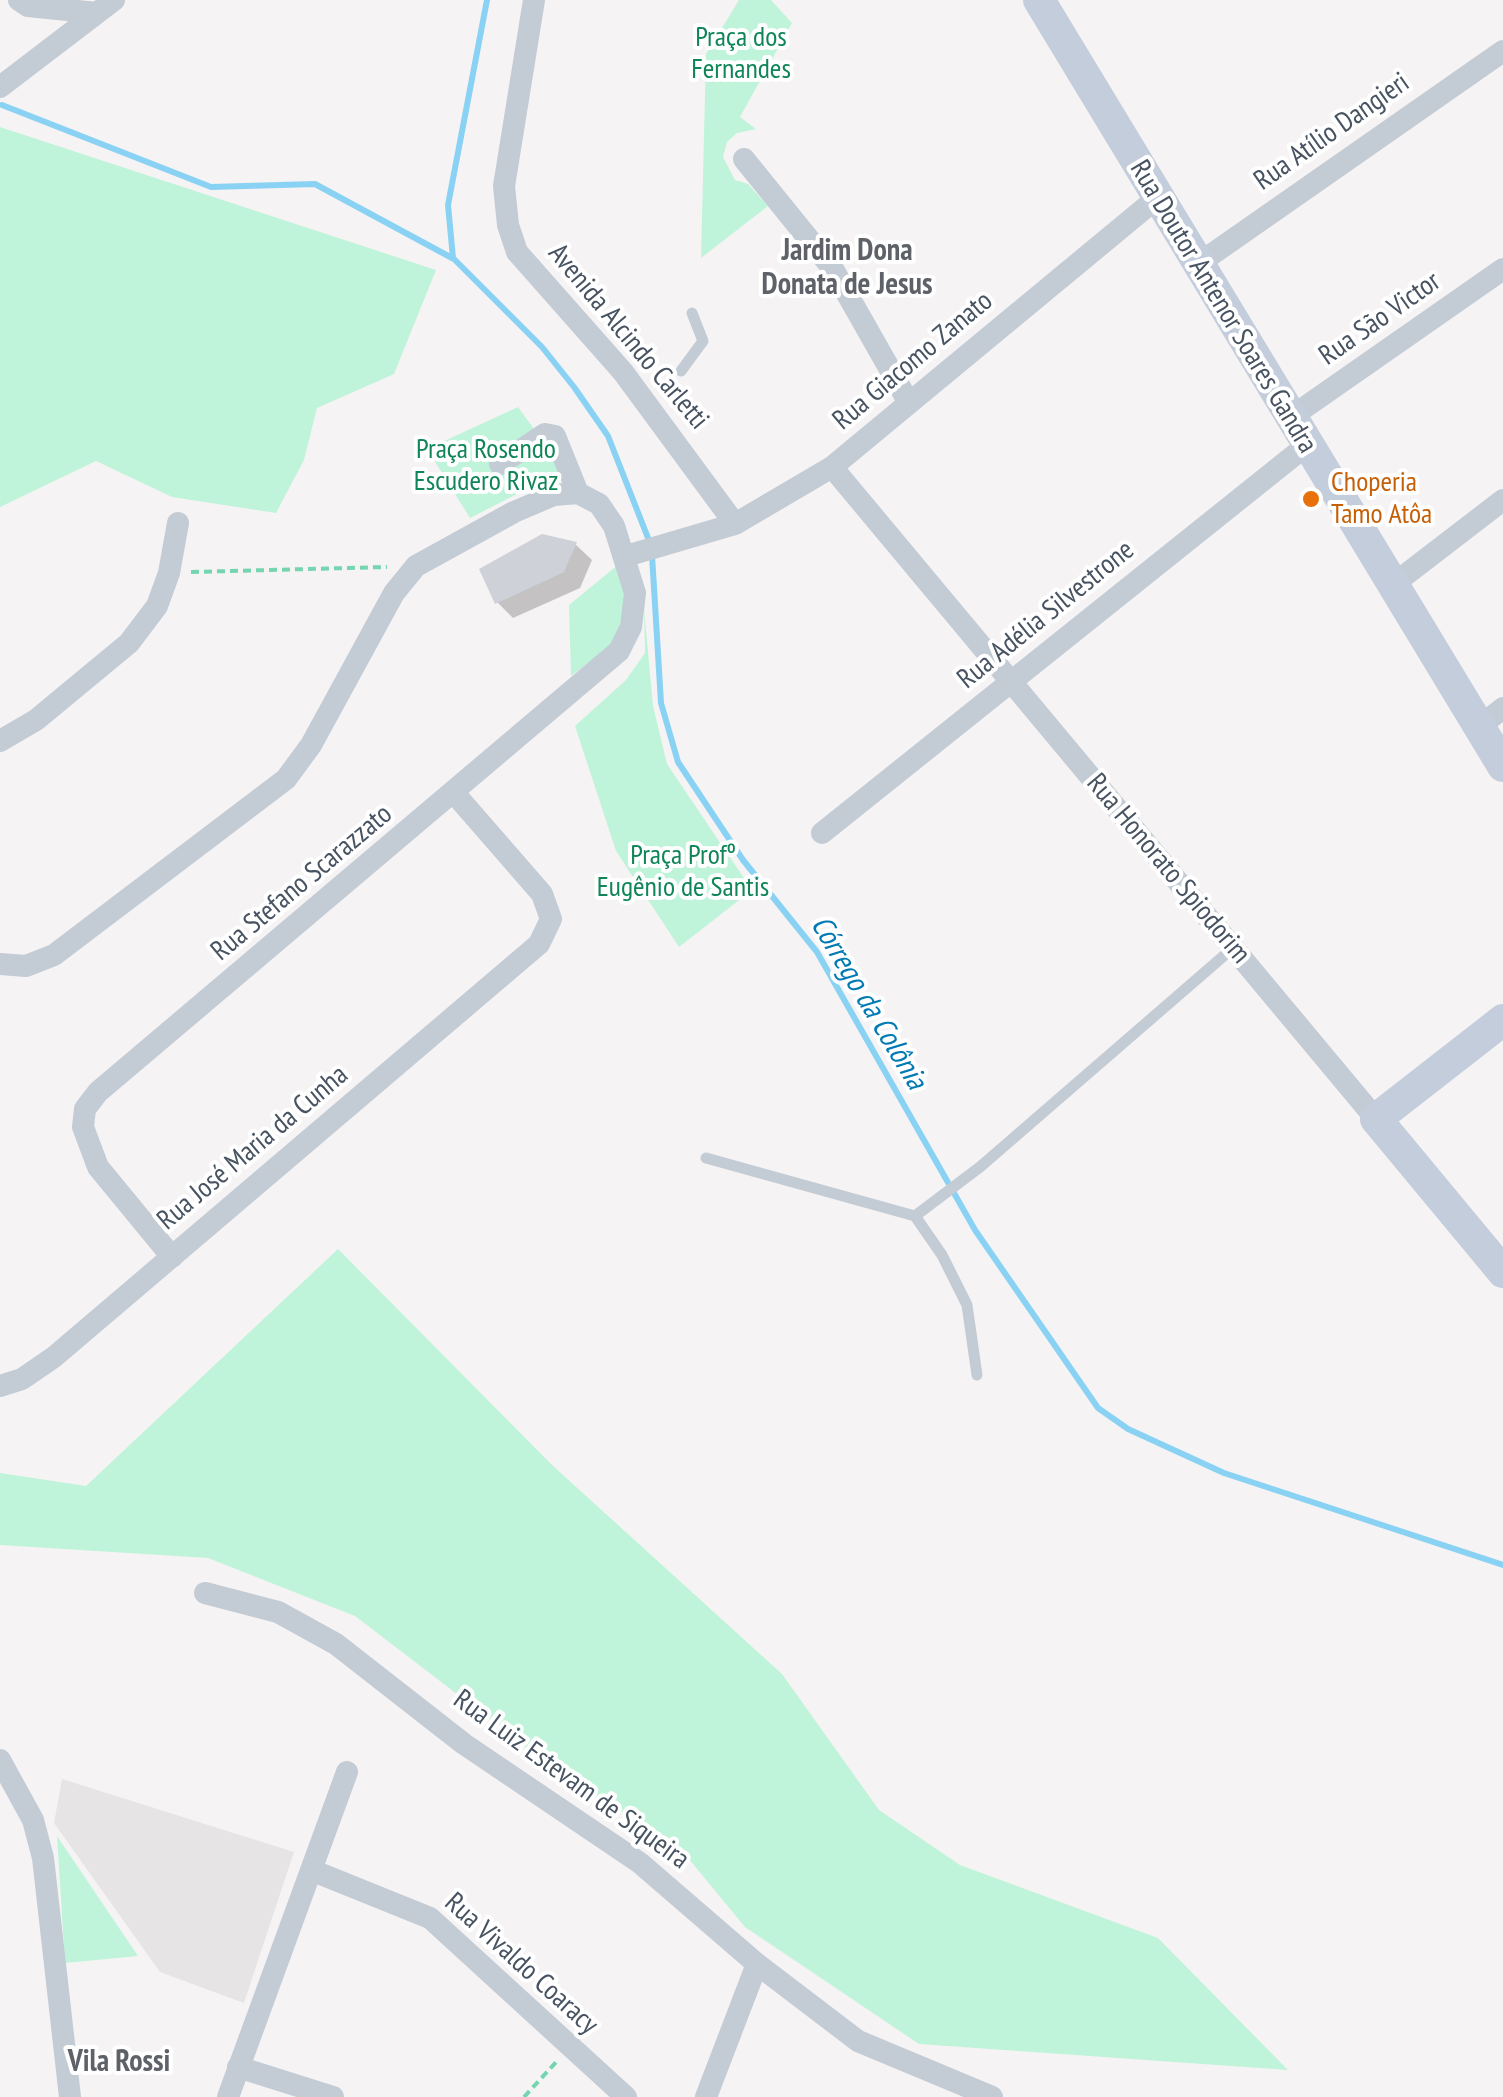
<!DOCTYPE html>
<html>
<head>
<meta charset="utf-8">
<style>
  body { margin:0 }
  canvas { display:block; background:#f5f3f3 }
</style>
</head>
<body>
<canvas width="1503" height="2097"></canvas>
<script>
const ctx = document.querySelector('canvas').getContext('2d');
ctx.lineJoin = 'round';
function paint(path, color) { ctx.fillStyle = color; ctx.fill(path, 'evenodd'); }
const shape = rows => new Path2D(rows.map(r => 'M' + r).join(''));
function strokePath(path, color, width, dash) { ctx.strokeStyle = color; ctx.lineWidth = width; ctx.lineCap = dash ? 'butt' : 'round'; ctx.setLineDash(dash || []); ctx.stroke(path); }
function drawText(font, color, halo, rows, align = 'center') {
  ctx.font = font + ' "PT Sans Narrow",sans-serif'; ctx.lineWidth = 8; ctx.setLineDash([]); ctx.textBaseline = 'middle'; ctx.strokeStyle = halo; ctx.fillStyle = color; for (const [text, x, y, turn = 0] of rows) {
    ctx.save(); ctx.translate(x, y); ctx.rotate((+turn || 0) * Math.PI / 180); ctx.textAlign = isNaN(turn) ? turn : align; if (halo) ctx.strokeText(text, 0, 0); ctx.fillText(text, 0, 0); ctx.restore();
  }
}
paint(shape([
  [62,1779,294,1852,244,2003,160,1972,54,1823]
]), '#e6e4e4');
paint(shape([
  [739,0,771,0,792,23,740,117,756,129,737,133,727,142,723,157,735,180,748,184,768,206,701,258,706,54],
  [0,127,436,270,394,374,317,408,304,460,276,513,172,497,96,461,0,507],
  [518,407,564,470,470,518,427,449],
  [619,564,626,585,624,615,613,644,571,676,569,605],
  [644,608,653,706,667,764,752,890,679,947,616,851,575,726,626,680,645,653],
  [338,1249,552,1465,782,1674,879,1810,960,1865,1158,1938,1288,2070,919,2044,745,1927,674,1841,585,1792,355,1616,208,1558,0,1545,0,1473,86,1486],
  [57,1836,138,1956,65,1963]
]), '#c0f4da');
paint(shape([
  [575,544,592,560,580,588,513,618,497,602]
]), '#0003');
strokePath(shape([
  [487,0,448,205,453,258,542,347,574,387,608,436,650,543],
  [2,105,211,187,315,184,452,258],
  [652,555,661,703,678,762,743,860,817,952,975,1230,1098,1408,1128,1429,1224,1473,1503,1565]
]), '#8ad2f4', 6);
paint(shape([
  [542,534,577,542,564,572,495,604,479,569]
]), '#ced1d8');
strokePath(shape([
  [191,572,387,567],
  [524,2097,558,2060]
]), '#74d5b0', 4, [8, 5]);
strokePath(shape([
  [681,371,703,341,692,313],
  [706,1158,915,1216,980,1167,1234,947],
  [915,1216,942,1255,967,1305,977,1375]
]), '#c3cbd5', 11);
strokePath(shape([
  [19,0,28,6,97,13],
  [534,0,504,186,508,225,517,252,623,372,735,524],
  [0,87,114,0],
  [744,159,833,269,909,403],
  [1198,264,1503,51],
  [1291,417,1503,269],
  [500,464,545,434,555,436,578,493],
  [832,467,1376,1119],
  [626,556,735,524,832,467,1157,198],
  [1391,586,1503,500],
  [1479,727,1503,708],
  [0,741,36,720,129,643,157,606,169,573,178,523],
  [822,833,1307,445],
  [0,964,26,966,54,955,286,779,311,745,394,593,416,566,514,512,554,495,578,493,599,504,614,526,635,593,631,627,619,651,98,1092,85,1109,83,1127,98,1167,172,1257],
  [0,1386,22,1379,54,1357,539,944,551,919,542,894,455,794],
  [205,1593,278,1612,336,1644,464,1744,640,1863,757,1964,858,2041,992,2097],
  [0,1760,33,1820,43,1858,70,2097],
  [311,1870,430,1918,626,2097],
  [238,2067,333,2097],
  [228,2097,347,1772],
  [706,2097,757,1964]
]), '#c3cbd5', 22);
strokePath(shape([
  [1039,0,1503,766],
  [1503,1020,1376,1119,1503,1272]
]), '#c4cddc', 32);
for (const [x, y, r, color] of [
  [1311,499,10,"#e8710a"]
]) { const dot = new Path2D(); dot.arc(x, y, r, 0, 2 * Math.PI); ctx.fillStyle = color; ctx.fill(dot); strokePath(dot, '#fff', 4); }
drawText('28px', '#108658', '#fff', [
  ["Praça dos",741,38],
  ["Fernandes",741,70],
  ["Praça Rosendo",486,450],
  ["Escudero Rivaz",486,482],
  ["Praça Profº",683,856],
  ["Eugênio de Santis",683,888]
]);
drawText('28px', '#485362', '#fff', [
  ["Rua Atílio Dangieri",1332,132,-35],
  ["Rua Doutor Antenor Soares Gandra",1223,307,59],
  ["Rua São Victor",1380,319,-35],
  ["Avenida Alcindo Carletti",628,337,50],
  ["Rua Giacomo Zanato",913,361,-40],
  ["Rua Adélia Silvestrone",1046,615,-39],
  ["Rua Honorato Spiodorim",1168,869,50],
  ["Rua Stefano Scarazzato",302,883,-40],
  ["Rua José Maria da Cunha",253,1148,-40],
  ["Rua Luiz Estevam de Siqueira",571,1780,36],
  ["Rua Vivaldo Coaracy",521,1964,42]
]);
drawText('28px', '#c56008', '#fff', [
  ["Choperia",1331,483],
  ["Tamo Atôa",1331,515]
], 'left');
drawText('bold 30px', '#5e6268', '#fff', [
  ["Jardim Dona",847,251],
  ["Donata de Jesus",847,285],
  ["Vila Rossi",119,2062]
]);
drawText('italic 30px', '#017ab4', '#fff', [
  ["Córrego da Colônia",868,1003,59]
]);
</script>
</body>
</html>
